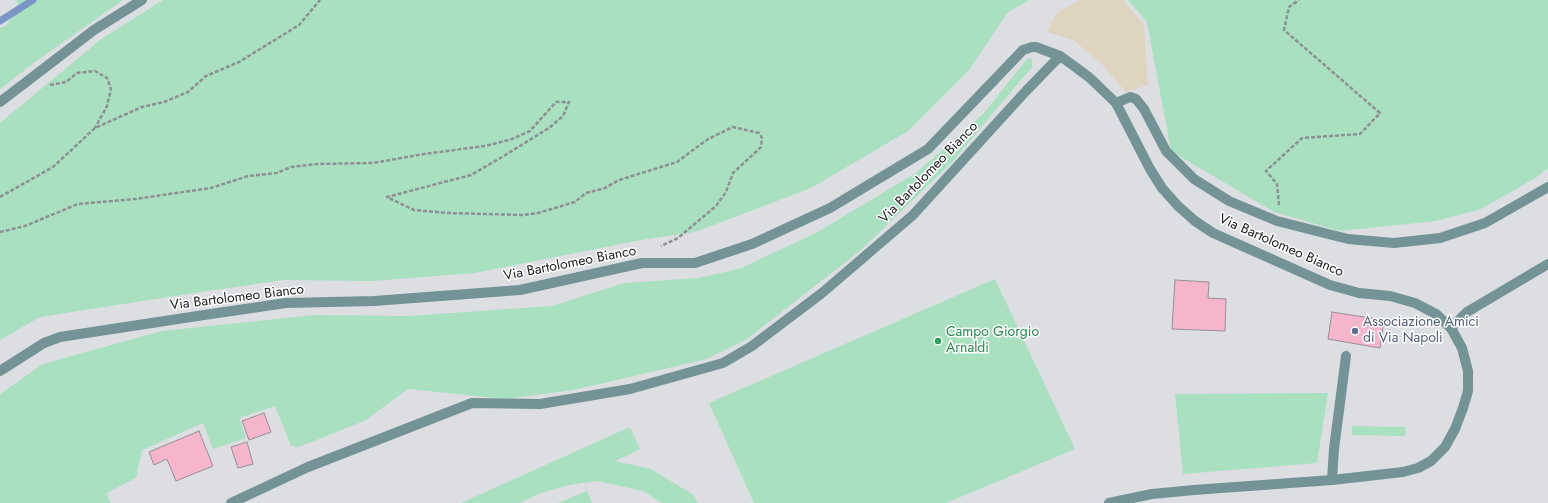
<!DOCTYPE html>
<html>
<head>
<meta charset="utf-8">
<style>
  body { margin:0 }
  canvas { display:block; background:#dcdee2 }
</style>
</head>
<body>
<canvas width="1548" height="503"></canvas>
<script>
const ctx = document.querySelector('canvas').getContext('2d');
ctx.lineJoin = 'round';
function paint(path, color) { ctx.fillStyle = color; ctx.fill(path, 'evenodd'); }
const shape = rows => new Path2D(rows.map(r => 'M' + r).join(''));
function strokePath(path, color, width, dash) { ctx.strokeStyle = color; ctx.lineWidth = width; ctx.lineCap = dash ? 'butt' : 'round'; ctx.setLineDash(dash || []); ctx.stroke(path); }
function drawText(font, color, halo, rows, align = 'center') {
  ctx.font = font + ' Jost,sans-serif'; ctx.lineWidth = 3; ctx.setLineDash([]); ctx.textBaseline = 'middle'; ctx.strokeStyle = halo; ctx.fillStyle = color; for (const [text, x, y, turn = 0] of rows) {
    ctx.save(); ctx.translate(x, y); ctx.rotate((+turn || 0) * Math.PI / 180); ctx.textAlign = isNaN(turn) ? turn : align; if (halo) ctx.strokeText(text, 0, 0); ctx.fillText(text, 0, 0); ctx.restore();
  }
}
paint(shape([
  [1079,0,1123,0,1144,25,1148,85,1126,92,1100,62,1073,40,1047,32,1056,14]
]), '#ded4bf');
paint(shape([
  [17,0,123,0,35,62,0,89,0,28,6,26,18,8],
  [163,0,1029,0,1007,13,969,70,908,131,811,188,695,232,641,240,475,273,372,281,284,280,201,292,40,317,0,340,0,123,100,40],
  [1128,0,1548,0,1548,168,1537,177,1481,209,1436,221,1340,231,1274,212,1171,151,1147,22],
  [1032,58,1032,67,952,162,861,250,747,339,707,359,573,390,506,399,408,389,364,421,299,447,291,446,275,406,239,418,246,438,213,449,203,423,142,450,136,478,107,493,110,503,0,503,0,394,43,364,162,331,314,315,408,316,552,306,624,283,698,278,739,269,816,233,916,173,984,113,1027,59],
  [995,279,1075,449,946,503,754,503,709,403],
  [1328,393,1317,463,1183,474,1175,394],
  [1352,426,1406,427,1405,436,1352,435],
  [630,427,640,449,615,461,651,469,692,494,698,503,662,503,643,491,598,481,569,485,541,493,519,503,461,503],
  [587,491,592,503,558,503]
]), '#a8e0c0');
strokePath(shape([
  [0,21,33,0]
]), '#7996c6', 7);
const building = shape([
  [1175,280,1209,282,1208,298,1226,299,1225,331,1172,329,1175,280],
  [1332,312,1384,320,1380,348,1328,339,1332,312],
  [264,413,271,432,249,440,242,421,264,413],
  [199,431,213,466,176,481,167,459,154,465,149,452,199,431],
  [247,442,253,464,238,468,231,447,247,442]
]);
paint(building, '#f5b5cc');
strokePath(building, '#969192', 1);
strokePath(shape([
  [50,85,66,82,77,73,95,71,107,78,111,89,107,106,95,128],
  [0,197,53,167,95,128,142,107,164,102,188,92,206,76,239,62,299,25,320,0],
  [1279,205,1277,184,1266,171,1302,138,1360,134,1380,113,1284,30,1289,7,1299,0],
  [0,232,25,226,78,204,135,199,211,188,248,176,277,173,291,167,317,164,373,163,424,154,485,146,512,139,530,131,556,102,569,102,563,116,549,128,502,157,471,175,387,197,414,210,448,213,522,215,538,213,575,202,586,193,605,188,619,180,677,162,708,139,733,127,759,133,762,138,761,147,733,173,726,192,716,206,678,238,661,246]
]), '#8e8f92', 2.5, [4, 2]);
strokePath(shape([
  [1116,103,1130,97,1136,99,1144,109,1166,151,1194,179,1229,201,1277,221,1348,239,1394,243,1440,238,1485,223,1548,187],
  [1451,328,1467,312,1548,264],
  [1332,480,1334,449,1346,356]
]), '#739396', 10);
strokePath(shape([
  [0,102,94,30,142,0],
  [0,371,44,343,60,337,204,315,286,303,374,301,520,290,642,263,695,263,752,244,830,208,928,149,1023,50,1032,47,1036,47,1060,56,1074,66,1090,78,1116,103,1150,169,1162,188,1178,206,1195,221,1213,233,1330,285,1359,293,1390,296,1415,303,1436,314,1451,328,1462,348,1468,371,1468,391,1463,408,1455,429,1445,447,1431,461,1418,468,1403,472,1332,480,1194,490,1152,494,1109,503],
  [231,503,308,467,472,403,540,404,630,389,723,363,752,346,822,293,913,215,1026,91,1060,56]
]), '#739396', 10);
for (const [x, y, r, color] of [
  [1355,331,4,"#5c6f8a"],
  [938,341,4,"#2e9e5b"]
]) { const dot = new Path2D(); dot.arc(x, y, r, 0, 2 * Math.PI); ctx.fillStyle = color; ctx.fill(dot); strokePath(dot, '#fff', 1.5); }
drawText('14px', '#202022', '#fff', [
  ["Via Bartolomeo Bianco",929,173,-46],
  ["Via Bartolomeo Bianco",1281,246,24],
  ["Via Bartolomeo Bianco",570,264,-11],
  ["Via Bartolomeo Bianco",237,298,-7]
]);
drawText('14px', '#4e5e75', '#fff', [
  ["Associazione Amici",1363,323],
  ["di Via Napoli",1363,339]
], 'left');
drawText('14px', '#27864d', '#fff', [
  ["Campo Giorgio",946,333],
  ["Arnaldi",946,349]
], 'left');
</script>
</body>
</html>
